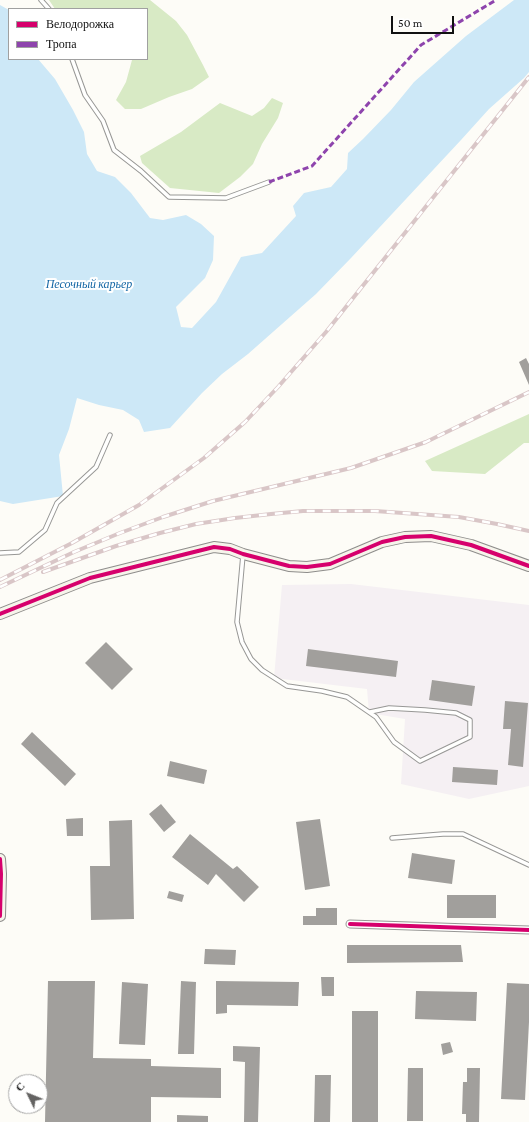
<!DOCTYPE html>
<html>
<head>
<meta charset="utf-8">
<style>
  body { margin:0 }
  #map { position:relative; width:529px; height:1122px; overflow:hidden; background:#fdfcf7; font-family:"Crimson Pro",serif }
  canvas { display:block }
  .legend { position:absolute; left:8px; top:8px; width:140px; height:52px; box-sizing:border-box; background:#fff; border:1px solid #a0a0a0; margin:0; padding:5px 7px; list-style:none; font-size:12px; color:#111 }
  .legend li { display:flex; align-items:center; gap:8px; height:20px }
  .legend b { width:20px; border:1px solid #a0a0a0 }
  .north { position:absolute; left:8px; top:1074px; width:40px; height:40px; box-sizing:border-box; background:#fff; border:1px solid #a0a0a0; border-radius:50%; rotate:313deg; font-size:11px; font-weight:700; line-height:16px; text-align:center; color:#111 }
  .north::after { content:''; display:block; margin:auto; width:14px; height:18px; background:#646362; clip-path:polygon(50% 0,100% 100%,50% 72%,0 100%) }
  .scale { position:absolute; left:391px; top:16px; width:63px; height:18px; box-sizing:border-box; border:2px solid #111; border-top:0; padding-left:5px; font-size:12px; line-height:14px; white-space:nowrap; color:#111; -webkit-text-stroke:3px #fff; paint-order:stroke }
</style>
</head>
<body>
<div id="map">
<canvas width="529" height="1122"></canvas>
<ul class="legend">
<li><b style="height:5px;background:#d6006c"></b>Велодорожка</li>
<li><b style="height:5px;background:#8e44ad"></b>Тропа</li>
</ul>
<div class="north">С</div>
<div class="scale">50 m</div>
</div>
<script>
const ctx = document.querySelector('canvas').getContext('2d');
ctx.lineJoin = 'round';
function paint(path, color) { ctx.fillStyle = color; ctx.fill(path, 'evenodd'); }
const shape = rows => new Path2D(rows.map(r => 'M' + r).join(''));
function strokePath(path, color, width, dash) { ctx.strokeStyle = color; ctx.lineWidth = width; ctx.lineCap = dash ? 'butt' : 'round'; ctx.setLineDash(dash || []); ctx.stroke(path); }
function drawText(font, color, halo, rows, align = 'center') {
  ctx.font = font + ' "Crimson Pro",serif'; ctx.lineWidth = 4; ctx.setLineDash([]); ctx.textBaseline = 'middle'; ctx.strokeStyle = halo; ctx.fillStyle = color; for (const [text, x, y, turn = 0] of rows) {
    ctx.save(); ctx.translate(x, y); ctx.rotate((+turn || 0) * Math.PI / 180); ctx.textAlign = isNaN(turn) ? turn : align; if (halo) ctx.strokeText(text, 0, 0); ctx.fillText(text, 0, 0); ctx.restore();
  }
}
paint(shape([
  [351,584,529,605,529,786,469,799,401,784,405,719,369,713,367,689,274,678,282,585]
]), '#f5f0f3');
paint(shape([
  [49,0,150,0,176,21,187,35,203,65,209,77,192,89,169,97,141,109,125,109,116,100,126,82,132,60,130,59,147,59,147,9,55,9],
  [272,98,283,103,278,118,262,144,253,164,240,177,219,193,170,188,142,163,140,156,181,132,220,103,252,116,264,108],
  [529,414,529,443,524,443,485,474,432,471,425,461]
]), '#d8eac5');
paint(shape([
  [514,0,529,0,529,72,524,78,489,109,461,140,351,258,316,294,248,354,222,374,202,393,170,428,144,432,139,420,123,410,99,405,77,398,69,429,59,455,63,496,13,504,0,501,0,5,9,10,9,59,38,59,55,79,73,110,84,132,87,154,97,171,115,177,131,193,150,218,163,220,186,215,201,224,214,236,213,260,205,278,176,307,181,327,192,328,216,302,241,257,262,253,296,216,293,206,304,193,331,187,347,169,348,153,363,139,391,110,414,82,466,36]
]), '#cde8f7');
paint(shape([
  [526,358,529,364,529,385,519,362],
  [106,642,133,669,112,690,85,663],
  [308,649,398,661,396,677,306,666],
  [432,680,475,686,472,706,429,700],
  [505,701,528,703,523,767,508,765,511,729,503,729],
  [32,732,76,774,65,786,21,744],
  [170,761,207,770,204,784,167,776],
  [453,767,498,770,497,785,452,782],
  [161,804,176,822,164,832,149,814],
  [83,818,83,836,67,836,66,819],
  [320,819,330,886,305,890,296,822],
  [132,820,134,919,91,920,90,866,110,866,109,821],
  [190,834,233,869,237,866,259,887,244,902,216,874,208,885,172,857],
  [412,853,455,860,452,884,408,878],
  [169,891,184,895,182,902,167,898],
  [447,895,496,895,496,918,447,918],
  [316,908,337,908,337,925,303,925,303,916,316,916],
  [347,945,461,945,463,962,347,963],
  [205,949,236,950,235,965,204,964],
  [321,977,334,977,334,996,322,996],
  [48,981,95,981,93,1058,151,1059,151,1066,221,1068,221,1098,151,1097,151,1122,45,1122],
  [181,981,196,982,194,1054,178,1054],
  [216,981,299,982,298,1006,227,1005,227,1013,216,1014],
  [122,982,148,984,145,1045,119,1044],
  [507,983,529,984,529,1022,525,1100,501,1099],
  [416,991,477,992,476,1021,415,1019],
  [352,1011,378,1011,378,1122,352,1122],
  [450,1042,453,1052,443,1055,441,1044],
  [233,1046,260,1047,258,1122,244,1122,245,1062,233,1061],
  [408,1068,423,1068,423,1121,407,1121],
  [467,1068,480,1068,479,1122,466,1122,466,1114,462,1114,463,1082,467,1082],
  [315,1075,331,1075,330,1122,314,1122],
  [177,1115,208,1116,208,1122,177,1122]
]), '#a19f9c');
const lane = shape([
  [41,0,49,9],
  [72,59,85,95,103,121,114,150,141,171,169,197,226,198,269,182],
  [0,553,19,552,45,530,57,503,96,467,110,435],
  [243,555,237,622,242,642,251,659,262,670,287,686,322,691,347,697,376,717,394,742,420,761,470,737,470,720,456,713,425,710,389,708,370,712],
  [392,838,443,834,463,834,529,865]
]);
const street = shape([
  [350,924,529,930]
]);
const secondary = shape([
  [0,614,90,578,214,547,230,549,243,554,289,566,307,567,330,564,382,542,405,537,431,536,471,545,529,566],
  [0,859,1,874,0,916]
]);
strokePath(lane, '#979795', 5.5);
strokePath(street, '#979795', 9);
strokePath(secondary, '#8e8d8b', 12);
strokePath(lane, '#fffffe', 3.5);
strokePath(street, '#fffffe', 7);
strokePath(secondary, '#f6f4eb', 10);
const rail = shape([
  [43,572,116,546,160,533,196,524,235,518,271,514,303,511,375,511,459,517,497,524,529,531],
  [0,580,72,543,139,505,204,458,245,422,278,387,326,332,529,77],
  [0,587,74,552,120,533,163,517,213,501,351,468,426,442,529,392]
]);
strokePath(rail, '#d9c6c7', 4);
strokePath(rail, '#fff', 2.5, [8]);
strokePath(shape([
  [269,182,312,166,421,45,496,0]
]), '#8e44ad', 3, [6, 3]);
strokePath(shape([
  [0,614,90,578,214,547,230,549,243,554,289,566,307,567,330,564,382,542,405,537,431,536,471,545,529,566],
  [0,859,1,874,0,916],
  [350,924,529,930]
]), '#d6006c', 4);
drawText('italic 12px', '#1768a6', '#fff', [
  ["Песочный карьер",89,284]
]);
</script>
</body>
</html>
